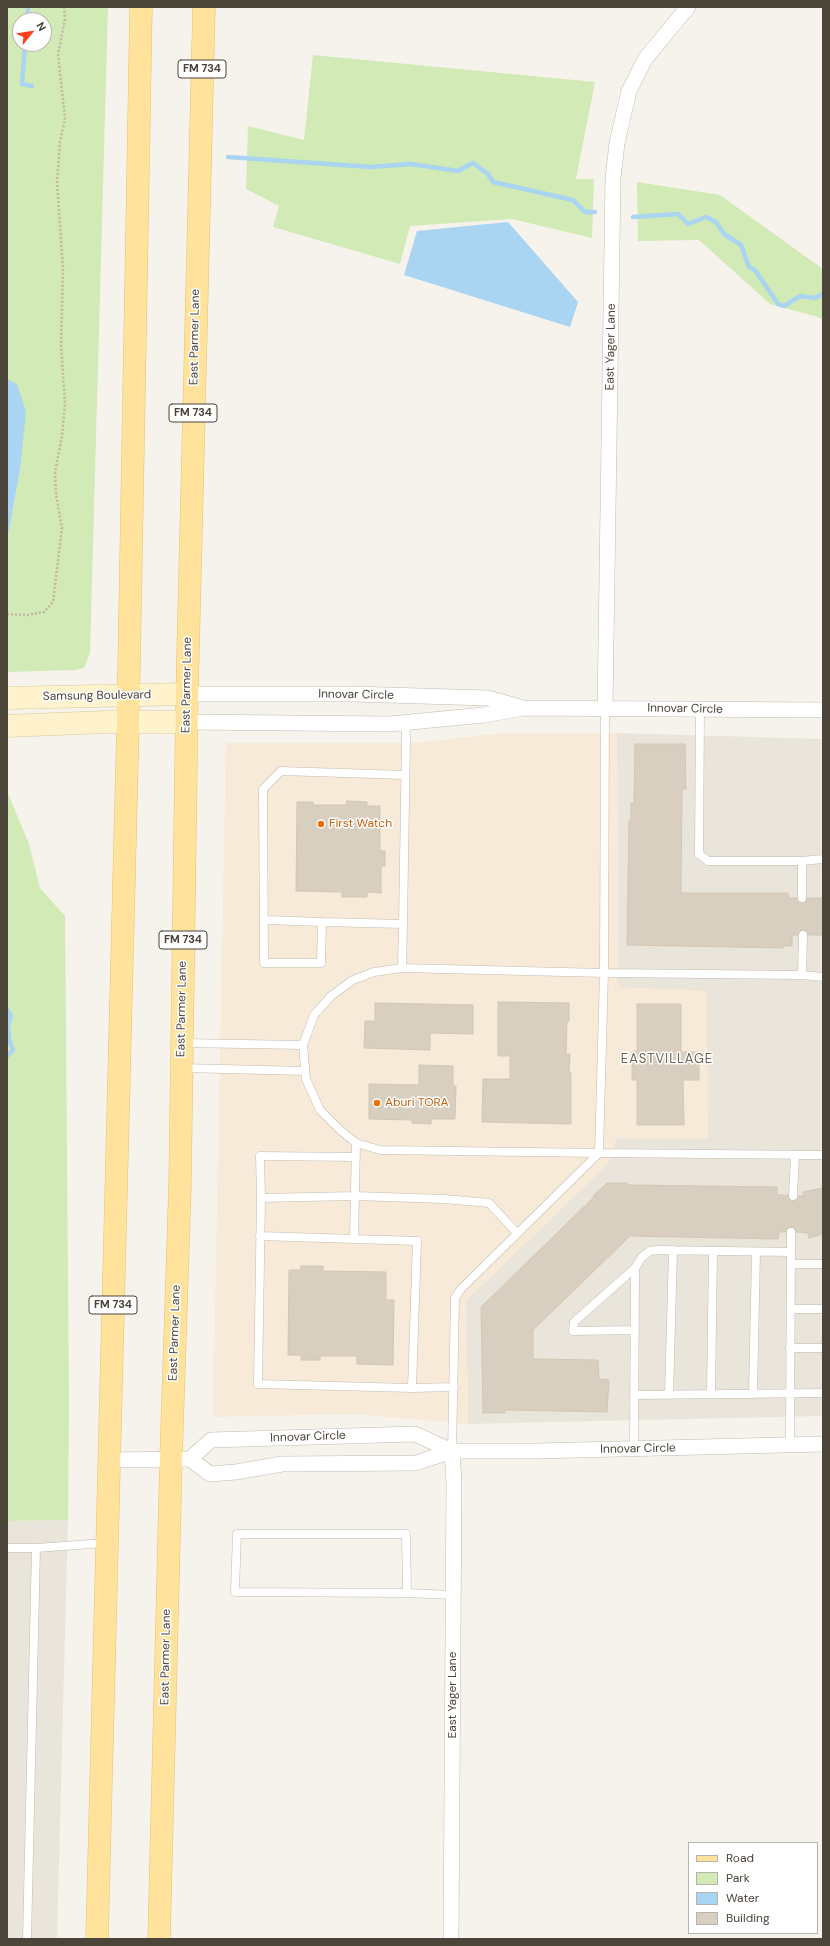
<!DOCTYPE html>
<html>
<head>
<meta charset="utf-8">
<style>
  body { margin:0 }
  #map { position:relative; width:830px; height:1946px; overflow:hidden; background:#f6f3ec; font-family:"DM Sans",sans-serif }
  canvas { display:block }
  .frame { position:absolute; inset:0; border:8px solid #4b4439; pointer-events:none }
  .legend { position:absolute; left:688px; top:1842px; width:130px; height:92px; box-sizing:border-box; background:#fff; border:1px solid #b7b4b0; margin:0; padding:5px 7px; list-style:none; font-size:12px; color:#4b4439 }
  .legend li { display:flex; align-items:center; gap:8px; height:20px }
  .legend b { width:20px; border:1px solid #b7b4b0 }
  .north { position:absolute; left:12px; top:12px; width:40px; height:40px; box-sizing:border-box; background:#fff; border:1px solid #b7b4b0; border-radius:50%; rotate:60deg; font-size:11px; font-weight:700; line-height:16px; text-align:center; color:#4b4439 }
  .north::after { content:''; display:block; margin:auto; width:14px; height:18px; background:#fc3f1d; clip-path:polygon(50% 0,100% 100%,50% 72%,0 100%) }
</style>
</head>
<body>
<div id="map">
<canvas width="830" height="1946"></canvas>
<div class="frame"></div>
<ul class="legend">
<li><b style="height:5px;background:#ffe39c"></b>Road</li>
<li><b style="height:11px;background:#d2eab5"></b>Park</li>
<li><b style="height:11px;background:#a9d4f2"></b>Water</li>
<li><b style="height:11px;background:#d8cfc1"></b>Building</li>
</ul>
<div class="north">N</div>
</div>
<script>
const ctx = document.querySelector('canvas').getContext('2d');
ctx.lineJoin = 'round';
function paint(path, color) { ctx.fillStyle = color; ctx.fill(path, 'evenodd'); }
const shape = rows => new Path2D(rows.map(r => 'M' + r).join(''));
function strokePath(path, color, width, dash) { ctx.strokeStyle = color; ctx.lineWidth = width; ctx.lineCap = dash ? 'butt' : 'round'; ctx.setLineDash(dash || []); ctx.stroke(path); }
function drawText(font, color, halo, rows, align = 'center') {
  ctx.font = font + ' "DM Sans",sans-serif'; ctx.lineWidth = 3; ctx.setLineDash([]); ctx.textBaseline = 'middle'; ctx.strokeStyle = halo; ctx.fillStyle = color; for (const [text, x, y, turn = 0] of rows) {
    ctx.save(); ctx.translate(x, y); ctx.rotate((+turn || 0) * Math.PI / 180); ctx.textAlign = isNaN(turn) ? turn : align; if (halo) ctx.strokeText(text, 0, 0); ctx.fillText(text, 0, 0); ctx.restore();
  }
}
paint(shape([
  [617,733,823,739,823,1416,468,1424,466,1300,608,1164,616,1138,708,1138,618,987],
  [68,1520,57,1939,7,1939,7,1521]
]), '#eae5da');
paint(shape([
  [503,733,617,733,618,987,707,991,708,1138,616,1138,608,1164,466,1300,468,1424,354,1414,213,1417,226,743,414,743]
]), '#f7ead8');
paint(shape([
  [7,7,108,7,90,653,84,668,75,670,7,672,7,541,20,470,17,385,7,379],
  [20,20,44,20,44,44,20,44],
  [313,55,595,82,576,179,594,179,592,238,512,219,410,226,400,264,273,227,279,206,246,189,248,126,304,140],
  [637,182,720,195,823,269,823,320,818,317,770,304,699,240,638,241],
  [7,791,29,844,40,888,65,916,69,1404,68,1520,7,1521]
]), '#d2eab5');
paint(shape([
  [508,222,578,302,570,327,404,275,417,231],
  [7,379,17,384,26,412,20,470,7,541]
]), '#a9d4f2');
strokePath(shape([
  [27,20,28,7],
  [25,44,22,84,32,86],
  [228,157,371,167,411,164,458,171,473,163,488,174,493,182,573,200,585,212,595,212],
  [633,217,678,214,688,224,706,217,716,222,724,234,741,245,749,267,755,270,778,304,784,306,800,296,815,298,823,294],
  [7,1009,11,1016,8,1025,9,1039,13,1050,7,1056]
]), '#a9d4f2', 4.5);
const building = shape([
  [635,744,685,744,686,789,682,789,681,893,788,893,789,898,797,898,802,903,805,903,807,898,823,898,823,935,808,935,806,931,801,930,798,935,792,935,792,946,783,946,783,948,627,945,629,820,631,820,631,803,634,803,635,744],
  [347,801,367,802,367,806,380,806,380,851,385,851,385,866,381,866,381,893,367,892,367,897,342,897,342,892,296,891,297,802,313,802,313,805,346,805,347,801],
  [498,1002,569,1003,569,1021,567,1021,566,1054,570,1054,569,1073,571,1073,571,1124,482,1122,483,1079,510,1079,510,1056,498,1056,498,1002],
  [375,1003,473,1005,473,1034,430,1033,430,1050,364,1048,365,1021,375,1021,375,1003],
  [637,1004,681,1004,681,1052,699,1052,699,1080,683,1080,684,1125,637,1125,637,1080,632,1080,632,1051,637,1051,637,1004],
  [419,1065,453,1066,453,1086,456,1086,455,1119,431,1119,431,1124,412,1123,412,1120,369,1119,369,1084,419,1085,419,1065],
  [607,1183,627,1183,628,1185,777,1187,777,1195,788,1195,790,1200,793,1201,797,1199,799,1196,804,1196,803,1192,823,1188,823,1234,809,1238,808,1233,796,1232,794,1227,791,1227,786,1229,786,1232,779,1232,778,1239,630,1236,533,1330,533,1359,598,1360,599,1379,609,1380,607,1412,505,1410,505,1413,483,1413,481,1307,594,1197,593,1196,607,1183],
  [301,1266,323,1266,323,1271,386,1272,386,1300,394,1300,393,1365,357,1364,357,1356,320,1356,320,1360,301,1360,301,1355,288,1355,289,1270,301,1270,301,1266]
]);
paint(building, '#d8cfc1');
strokePath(building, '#d3c7b4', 1);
const lane = shape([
  [605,708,604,973,802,975,823,977],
  [700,709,699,854,708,861,802,861,823,859],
  [405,775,281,771,263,789,264,963,321,963,322,922,403,924,406,738,405,723],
  [802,898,802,861],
  [265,920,322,922],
  [402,968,374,972,353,980,331,996,314,1015,303,1045,306,1079,320,1110,339,1129,356,1143,380,1150,599,1153,604,973,402,968,403,924],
  [802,975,803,935],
  [182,1043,303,1045],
  [182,1068,305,1071],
  [356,1143,354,1239,417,1241,412,1388,454,1387],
  [793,1196,795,1155],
  [261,1198,260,1156,356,1157],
  [260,1236,354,1239],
  [791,1264,823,1264],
  [791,1309,823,1309],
  [635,1330,573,1331,574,1322,635,1268],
  [790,1348,823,1348],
  [412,1388,258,1384,261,1198,355,1196,444,1199,489,1203,517,1233],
  [711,1394,713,1251],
  [753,1394,756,1252],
  [634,1395,823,1393],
  [669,1395,673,1250],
  [790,1445,791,1232],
  [634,1449,635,1268,642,1257,650,1251,658,1250,791,1252],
  [452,1451,455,1298,461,1289,599,1153,823,1155],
  [7,1548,36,1548,27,1939],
  [36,1548,105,1543],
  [407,1593,406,1534,237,1534,235,1592,407,1593,453,1595]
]);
const street = shape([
  [187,694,352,694,488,698,520,707],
  [605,708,613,178,617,143,629,91,645,59,688,7],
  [186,722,390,724,484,715,523,708,823,710],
  [190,1459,211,1440,415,1434,452,1451],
  [109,1460,190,1459,210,1474,236,1472,282,1464,416,1463,452,1451,537,1451,823,1444],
  [451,1939,454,1483,452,1451]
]);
const secondary = shape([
  [7,698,187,694],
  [7,726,105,722,186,722]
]);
const primary = shape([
  [97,1939,128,723,141,7],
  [159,1939,171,1459,180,1185,187,694,204,7]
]);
strokePath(lane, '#c2bbae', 9);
strokePath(street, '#c2bbae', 16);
strokePath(secondary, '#d6c79b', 23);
strokePath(primary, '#e6c16a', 23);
strokePath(shape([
  [7,614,27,615,44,612,53,602,62,528,56,494,55,472,62,436,65,404,61,345,63,269,57,182,60,142,65,119,58,54,65,19,64,7]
]), '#c4b79f', 2.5, [2, 2]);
strokePath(lane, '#fff', 8);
strokePath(street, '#fff', 15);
strokePath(secondary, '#fff3cd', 22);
strokePath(primary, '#ffe39c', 22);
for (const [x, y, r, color] of [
  [321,824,4,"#e8710a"],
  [377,1103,4,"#e8710a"]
]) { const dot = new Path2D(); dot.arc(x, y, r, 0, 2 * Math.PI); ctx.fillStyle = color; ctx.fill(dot); strokePath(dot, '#fff', 1.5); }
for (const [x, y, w] of [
  [202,69,48],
  [193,413,48],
  [183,940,48],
  [113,1305,48]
]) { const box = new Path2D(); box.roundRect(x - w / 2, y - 9, w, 18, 3); ctx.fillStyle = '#fff'; ctx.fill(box); strokePath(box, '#4b4439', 1); }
drawText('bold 11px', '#4b4439', null, [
  ["FM 734",202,69],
  ["FM 734",193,413],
  ["FM 734",183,940],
  ["FM 734",113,1305]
]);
drawText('12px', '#4b4439', '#fff', [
  ["East Parmer Lane",195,337,-89],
  ["East Yager Lane",611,347,-89],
  ["East Parmer Lane",187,685,-89],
  ["Innovar Circle",356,695,1],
  ["Samsung Boulevard",97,696,-1],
  ["Innovar Circle",685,709,1],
  ["East Parmer Lane",182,1009,-89],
  ["East Parmer Lane",175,1333,-88],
  ["Innovar Circle",308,1437,-2],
  ["Innovar Circle",638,1449,-1],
  ["East Parmer Lane",166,1657,-89],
  ["East Yager Lane",453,1695,-90]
]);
drawText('12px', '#c56008', '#fff', [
  ["First Watch",329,824],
  ["Aburi TORA",385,1103]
], 'left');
ctx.letterSpacing = '1px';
drawText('13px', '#6e6250', '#fff', [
  ["EASTVILLAGE",667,1060]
]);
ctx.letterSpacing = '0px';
</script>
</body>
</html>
